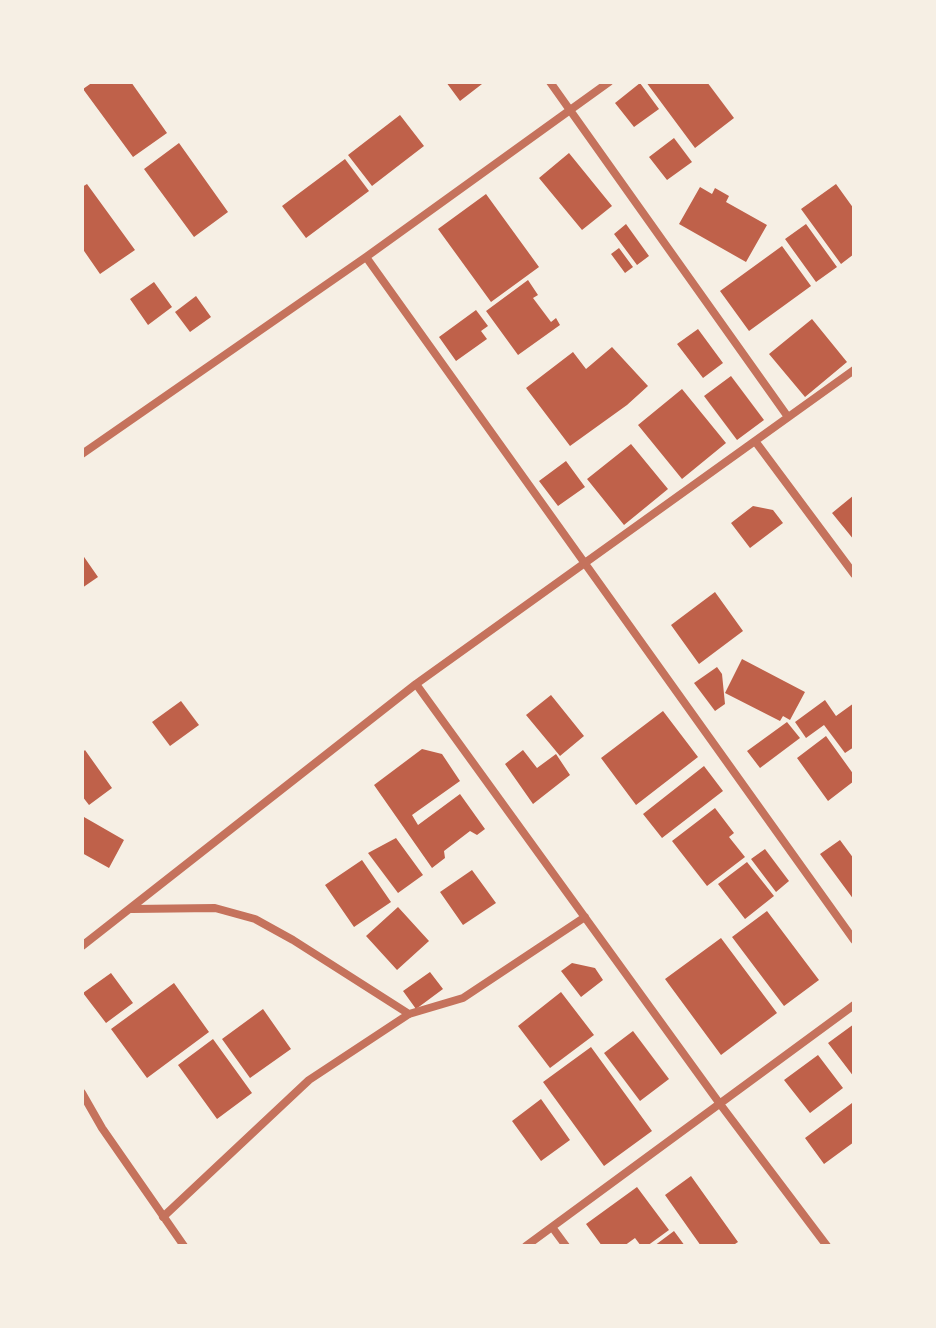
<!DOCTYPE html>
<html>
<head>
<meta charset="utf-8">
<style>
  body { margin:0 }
  #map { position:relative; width:936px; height:1328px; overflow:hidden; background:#f6efe4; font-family:Raleway,sans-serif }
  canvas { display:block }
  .frame { position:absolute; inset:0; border:84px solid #f6efe4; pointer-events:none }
</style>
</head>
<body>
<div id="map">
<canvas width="936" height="1328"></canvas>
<div class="frame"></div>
</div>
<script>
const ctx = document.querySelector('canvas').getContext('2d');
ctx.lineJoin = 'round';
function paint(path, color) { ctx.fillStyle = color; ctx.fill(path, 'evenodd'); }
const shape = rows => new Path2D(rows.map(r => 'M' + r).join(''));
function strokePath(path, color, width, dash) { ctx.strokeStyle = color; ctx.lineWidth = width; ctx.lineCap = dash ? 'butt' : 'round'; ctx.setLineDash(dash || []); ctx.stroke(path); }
paint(shape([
  [93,82,131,82,167,133,133,157,83,89],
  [446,82,481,82,482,84,460,101],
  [646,82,707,82,734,118,695,148],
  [640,83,659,109,634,127,615,103],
  [400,115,424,146,372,186,348,155],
  [674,138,692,162,667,180,649,157],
  [179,143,228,212,194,237,144,169],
  [569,153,612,206,582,230,539,178],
  [345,159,369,191,306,238,282,206],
  [87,184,135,250,100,274,82,248,82,187],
  [836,184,854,209,854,254,841,264,801,209],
  [700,187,712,194,715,188,729,196,726,202,767,225,746,262,679,224],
  [486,194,539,267,491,302,438,229],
  [626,224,649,256,637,265,614,234],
  [806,224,837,267,816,282,785,239],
  [782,246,811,286,749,331,720,291],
  [619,248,633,267,625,273,611,254],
  [528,280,538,295,533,298,551,322,556,318,560,325,518,355,486,311],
  [154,282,172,307,148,325,130,299],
  [196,296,211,317,190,332,175,312],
  [476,310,488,326,481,331,487,339,456,361,439,337],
  [812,319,847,362,805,397,769,354],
  [698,329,723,363,703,378,677,344],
  [612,347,648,386,627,405,570,446,526,388,573,352,586,369],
  [731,376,764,420,737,440,704,396],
  [682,389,726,443,682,479,638,425],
  [631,444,668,489,624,525,587,479],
  [566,461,585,487,558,506,539,481],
  [854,495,854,540,832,513],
  [753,506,773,510,783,523,750,548,731,523],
  [82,554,98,577,82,588],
  [715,592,743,631,699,664,671,625],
  [742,659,805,692,790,720,783,716,780,721,725,693],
  [717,667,722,674,725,704,715,711,694,683],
  [551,695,584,736,560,756,526,715],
  [825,700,836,716,854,703,854,747,845,753,824,725,806,738,795,722],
  [181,701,199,725,170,746,152,722],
  [663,711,698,757,636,805,601,758],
  [787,722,800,738,760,768,747,751],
  [826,736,854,775,854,781,828,801,797,758],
  [422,749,442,754,460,781,412,815,418,825,460,794,485,829,477,835,470,831,444,851,445,858,432,868,374,785],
  [85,750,112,788,89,805,82,796,82,753],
  [523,750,537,768,556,754,570,775,533,804,505,764],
  [704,766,723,791,662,838,643,814],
  [715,808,734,833,729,837,745,857,707,886,672,841],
  [84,817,124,840,109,868,82,853,82,821],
  [396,838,423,875,398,893,368,853],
  [840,840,854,859,854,900,820,854],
  [765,849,789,881,776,892,751,859],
  [362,860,391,902,354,927,325,885],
  [747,862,774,896,745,919,718,884],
  [472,870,496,903,463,925,440,892],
  [398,907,429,941,397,970,366,936],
  [767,911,819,980,784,1006,732,937],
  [721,938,777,1013,721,1055,665,979],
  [572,963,595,968,603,980,581,997,561,971],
  [430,972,443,989,416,1009,403,991],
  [111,973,133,1003,106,1023,83,993],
  [174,983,209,1032,147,1078,111,1029],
  [561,992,594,1035,550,1068,518,1026],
  [263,1009,291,1049,250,1078,222,1039],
  [854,1024,854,1077,828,1043],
  [633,1031,669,1079,640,1101,604,1053],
  [213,1039,252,1093,217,1119,178,1065],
  [591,1047,652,1131,604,1166,543,1082],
  [818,1055,843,1088,810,1113,784,1080],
  [541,1099,570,1140,541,1161,512,1121],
  [852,1103,854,1106,854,1142,824,1164,805,1138],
  [691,1176,738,1242,732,1246,701,1246,665,1195],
  [637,1187,669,1230,647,1246,641,1246,635,1238,624,1246,602,1246,586,1224],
  [674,1231,685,1246,654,1246]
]), '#bf614a');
strokePath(shape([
  [550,82,788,417],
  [366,257,854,940],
  [755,441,854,574],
  [82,454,366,257,609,82],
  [416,684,720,1104,827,1246],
  [132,909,215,908,255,919,293,940,409,1014],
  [82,946,416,684,854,370],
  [82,1093,102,1128,184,1246],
  [163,1217,309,1080,409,1014,463,998,585,917],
  [552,1227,566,1246],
  [526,1246,854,1005]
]), '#c5725c', 8);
</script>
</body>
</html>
